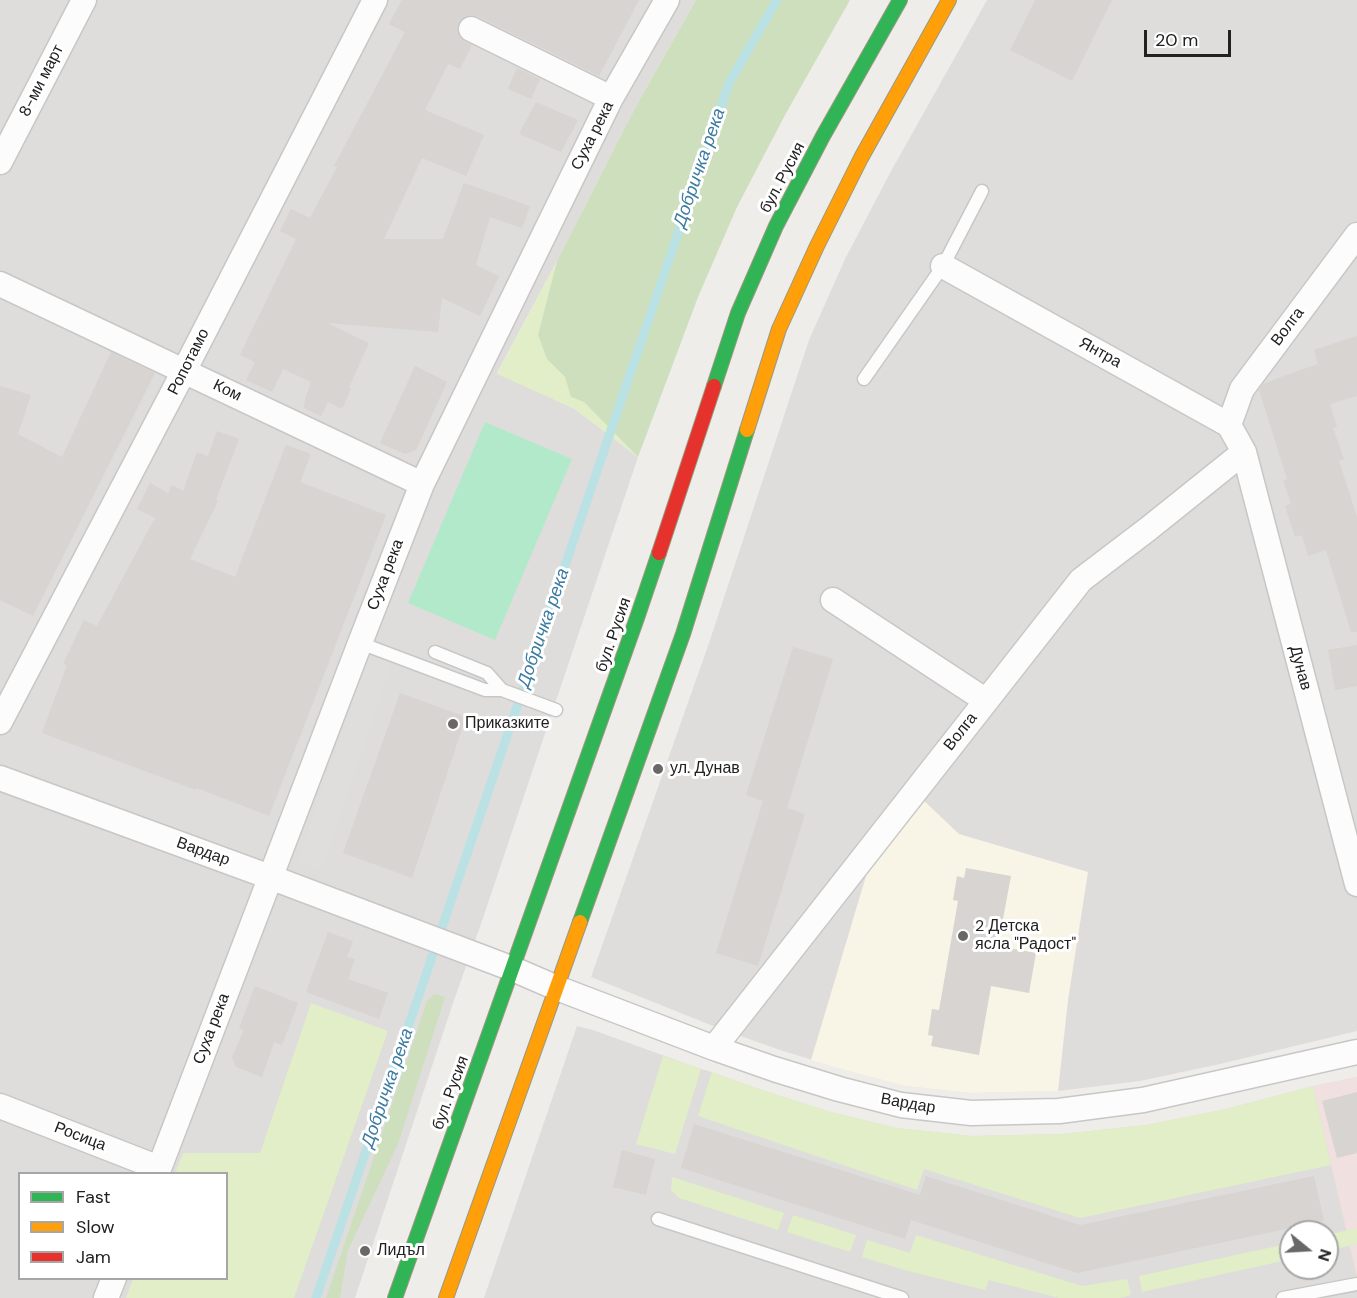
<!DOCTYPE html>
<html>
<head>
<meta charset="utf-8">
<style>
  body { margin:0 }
  #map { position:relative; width:1357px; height:1298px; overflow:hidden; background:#efedea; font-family:"DM Sans",sans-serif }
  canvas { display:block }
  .legend { position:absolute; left:18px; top:1172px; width:210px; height:108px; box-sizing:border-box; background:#fff; border:2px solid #a6a6a6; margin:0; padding:8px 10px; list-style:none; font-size:18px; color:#212121 }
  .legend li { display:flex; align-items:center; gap:12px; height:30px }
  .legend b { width:30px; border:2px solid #a6a6a6 }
  .north { position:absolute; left:1279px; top:1220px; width:60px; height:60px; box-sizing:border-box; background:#fff; border:2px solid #a6a6a6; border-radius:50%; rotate:108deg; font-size:16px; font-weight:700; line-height:24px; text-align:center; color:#212121 }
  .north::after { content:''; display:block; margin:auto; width:21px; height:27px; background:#696867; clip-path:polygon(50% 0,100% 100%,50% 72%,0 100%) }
  .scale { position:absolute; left:1144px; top:30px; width:87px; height:27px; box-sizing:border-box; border:3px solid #212121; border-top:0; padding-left:8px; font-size:18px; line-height:21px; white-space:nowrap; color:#212121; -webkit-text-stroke:4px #fff; paint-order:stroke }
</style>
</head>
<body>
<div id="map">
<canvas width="1357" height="1298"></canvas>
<ul class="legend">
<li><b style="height:8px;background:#30b455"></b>Fast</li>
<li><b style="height:8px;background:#ff9f0a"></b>Slow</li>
<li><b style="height:8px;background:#e5322d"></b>Jam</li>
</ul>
<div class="north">N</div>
<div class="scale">20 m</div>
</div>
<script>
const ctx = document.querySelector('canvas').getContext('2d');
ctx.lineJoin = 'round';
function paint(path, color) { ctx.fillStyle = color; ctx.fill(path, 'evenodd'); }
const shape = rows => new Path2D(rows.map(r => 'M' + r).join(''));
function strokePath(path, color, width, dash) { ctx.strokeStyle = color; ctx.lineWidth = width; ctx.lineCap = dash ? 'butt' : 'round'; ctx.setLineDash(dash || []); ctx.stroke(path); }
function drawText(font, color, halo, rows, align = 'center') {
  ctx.font = font + ' "DM Sans",sans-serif'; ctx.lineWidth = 6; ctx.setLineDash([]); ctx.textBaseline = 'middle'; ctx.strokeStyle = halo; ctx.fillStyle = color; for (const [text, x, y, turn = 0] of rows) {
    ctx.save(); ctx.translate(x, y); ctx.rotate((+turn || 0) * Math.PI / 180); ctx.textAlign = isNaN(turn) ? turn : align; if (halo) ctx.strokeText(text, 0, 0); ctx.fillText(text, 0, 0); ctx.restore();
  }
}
paint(shape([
  [0,0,696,0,635,108,557,261,497,373,575,409,638,457,482,921,452,1006,355,1298,0,1298],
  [20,1174,226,1174,226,1278,20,1278],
  [987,0,1357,0,1357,1031,1220,1064,1140,1081,1058,1091,971,1093,905,1086,845,1070,780,1050,718,1028,591,977,709,643,809,340,845,259,890,173],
  [577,1026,593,1030,701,1069,712,1072,762,1090,831,1112,897,1128,972,1136,1062,1134,1146,1125,1226,1109,1313,1086,1357,1077,1357,1298,484,1298],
  [1291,1232,1327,1232,1327,1268,1291,1268]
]), '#dedddb');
paint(shape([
  [1357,1077,1357,1277,1313,1086]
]), '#f1e0e0');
paint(shape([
  [921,798,959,834,1088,872,1068,1000,1058,1091,971,1093,905,1086,845,1070,811,1060,869,866]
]), '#f8f5e6');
paint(shape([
  [557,261,538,335,547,359,565,377,571,397,584,402,638,457,575,409,497,374],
  [311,1003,388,1031,294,1298,126,1298,133,1279,226,1278,226,1174,175,1173,183,1153,260,1153],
  [663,1056,701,1069,675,1154,636,1144],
  [712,1072,762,1090,831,1112,897,1128,972,1136,1062,1134,1146,1125,1226,1109,1313,1086,1331,1165,1080,1218,924,1169,917,1190,698,1116],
  [672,1177,784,1213,778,1230,679,1198,671,1190],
  [793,1215,856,1235,850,1252,787,1232],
  [1357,1228,1357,1244,1327,1251,1327,1235],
  [916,1235,1082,1286,1127,1279,1131,1295,1120,1298,1059,1298,989,1280,985,1290,908,1271,862,1257,867,1240,910,1253],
  [1291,1243,1291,1259,1142,1292,1139,1276]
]), '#e1eec7');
paint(shape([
  [696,0,850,0,785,115,737,207,698,297,638,457,584,402,571,397,565,377,547,359,538,335,557,261,635,108],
  [434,994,445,997,398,1144,348,1250,340,1298,326,1298,427,1001]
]), '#cddfbd');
paint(shape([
  [485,422,572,459,495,640,408,603]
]), '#b2e9cb');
paint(shape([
  [368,656,392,664,322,869,298,861]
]), '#dfdedd');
strokePath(shape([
  [316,1298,729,83,777,0]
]), '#bae2e4', 9);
paint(shape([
  [402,0,639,0,599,76,477,16,469,15,464,17,459,22,457,29,459,36,464,41,472,45,460,69,448,64,425,110,484,135,466,176,422,158,384,239,443,239,464,183,530,206,522,228,490,217,476,265,499,276,480,316,442,298,438,332,327,323,369,343,349,387,351,389,342,409,328,402,321,416,304,408,305,399,311,382,283,369,272,392,246,380,255,362,240,355,296,239,280,231,291,209,310,218,337,167,334,166,405,32,389,24],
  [1035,0,1112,0,1072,81,1010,50],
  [517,68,540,79,531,99,508,89],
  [536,102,578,120,561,152,519,134],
  [1357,336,1357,396,1330,404,1337,427,1333,428,1344,459,1339,461,1357,517,1357,632,1351,632,1326,550,1308,556,1302,535,1295,537,1285,506,1291,504,1283,480,1287,479,1259,390,1263,384,1272,381,1272,380,1318,364,1314,350],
  [111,352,155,373,33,616,0,600,0,386,31,395,18,434,62,457],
  [415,366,447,382,416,450,405,454,380,443],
  [217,431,239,439,216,500,218,501,190,559,235,577,286,445,311,454,300,482,386,515,269,816,197,788,196,790,42,733,67,665,63,664,84,620,97,626,155,518,137,509,150,483,168,493,172,485,183,491,197,452,208,456],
  [1357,645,1357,686,1335,690,1328,650],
  [793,647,833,659,787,808,805,814,758,966,716,953,763,801,746,795],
  [400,693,466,717,412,878,343,853],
  [966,868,1011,876,998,946,1036,953,1029,993,991,986,979,1055,931,1046,933,1036,928,1035,932,1009,939,1010,958,901,953,900,957,876,964,878],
  [328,932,353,941,347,957,355,959,348,979,388,993,379,1019,306,992],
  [255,986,298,1003,282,1045,274,1042,262,1077,236,1067,232,1057,244,1030,239,1028],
  [1357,1092,1357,1153,1337,1158,1322,1101],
  [694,1124,920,1195,926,1176,1080,1225,1314,1176,1324,1221,1077,1273,911,1220,905,1239,681,1168],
  [622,1150,655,1159,646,1195,613,1187]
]), '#d7d4d2');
const lane = shape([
  [864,379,943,266,982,191],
  [360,643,485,690,502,690,556,710],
  [435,652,487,673,502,690],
  [658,1219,902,1298],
  [1283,1298,1357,1284]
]);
const street = shape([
  [471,29,611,98],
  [0,162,84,0],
  [943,266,1229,425,1244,452,1357,884],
  [0,284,422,484],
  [1229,425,1242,389,1357,235],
  [833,600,985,700],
  [0,722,184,371,375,0],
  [0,778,270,877,513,969,557,988,714,1048,774,1069,839,1089,901,1105,971,1113,1059,1111,1143,1100,1357,1052],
  [714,1048,1081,580,1148,529,1244,452],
  [0,1106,159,1168],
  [157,1174,360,643,422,484,611,98,667,0],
  [106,1298,114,1278]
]);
const fast = shape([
  [714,386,738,313,776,226,823,136,900,0],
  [580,922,683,634,747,430],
  [395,1298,637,618,659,553]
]);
const slow = shape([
  [747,430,779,329,817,246,861,158,949,0],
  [446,1298,580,922]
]);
const jam = shape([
  [659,553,714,386]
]);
strokePath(lane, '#c8c7c6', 15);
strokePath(street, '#c8c7c6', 27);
strokePath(fast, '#9b9980', 16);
strokePath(slow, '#9b9980', 16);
strokePath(jam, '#9b9980', 16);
strokePath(lane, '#fdfcfc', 12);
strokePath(street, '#fdfcfc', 24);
strokePath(fast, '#30b455', 14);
strokePath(slow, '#ff9f0a', 14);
strokePath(jam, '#e5322d', 14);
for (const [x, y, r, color] of [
  [453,724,6,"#696867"],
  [658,769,6,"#696867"],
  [963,936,6,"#696867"],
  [365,1251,6,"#696867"]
]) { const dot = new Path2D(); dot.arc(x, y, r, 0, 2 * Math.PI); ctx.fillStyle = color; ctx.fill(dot); strokePath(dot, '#fff', 2); }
drawText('16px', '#212121', '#fff', [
  ["8-ми март",42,81,-63],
  ["Суха река",593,136,-63],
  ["бул. Русия",783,178,-62],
  ["Волга",1288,327,-53],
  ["Янтра",1100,353,29],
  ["Ропотамо",189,362,-63],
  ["Ком",227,391,26],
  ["Суха река",386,575,-69],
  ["бул. Русия",614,635,-71],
  ["Дунав",1300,668,75],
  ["Волга",961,732,-52],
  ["Вардар",203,852,20],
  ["Суха река",212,1029,-69],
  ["бул. Русия",451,1093,-70],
  ["Вардар",908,1104,10],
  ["Росица",80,1137,21]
]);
drawText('16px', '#212121', '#fff', [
  ["Приказките",465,724],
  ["ул. Дунав",670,769],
  ["2 Детска",975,927],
  ["ясла \"Радост\"",975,945],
  ["Лидъл",377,1251]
], 'left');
drawText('italic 18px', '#3c7ca1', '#fff', [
  ["Добричка река",700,168,-71],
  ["Добричка река",544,628,-71],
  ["Добричка река",388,1088,-71]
]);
</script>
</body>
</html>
